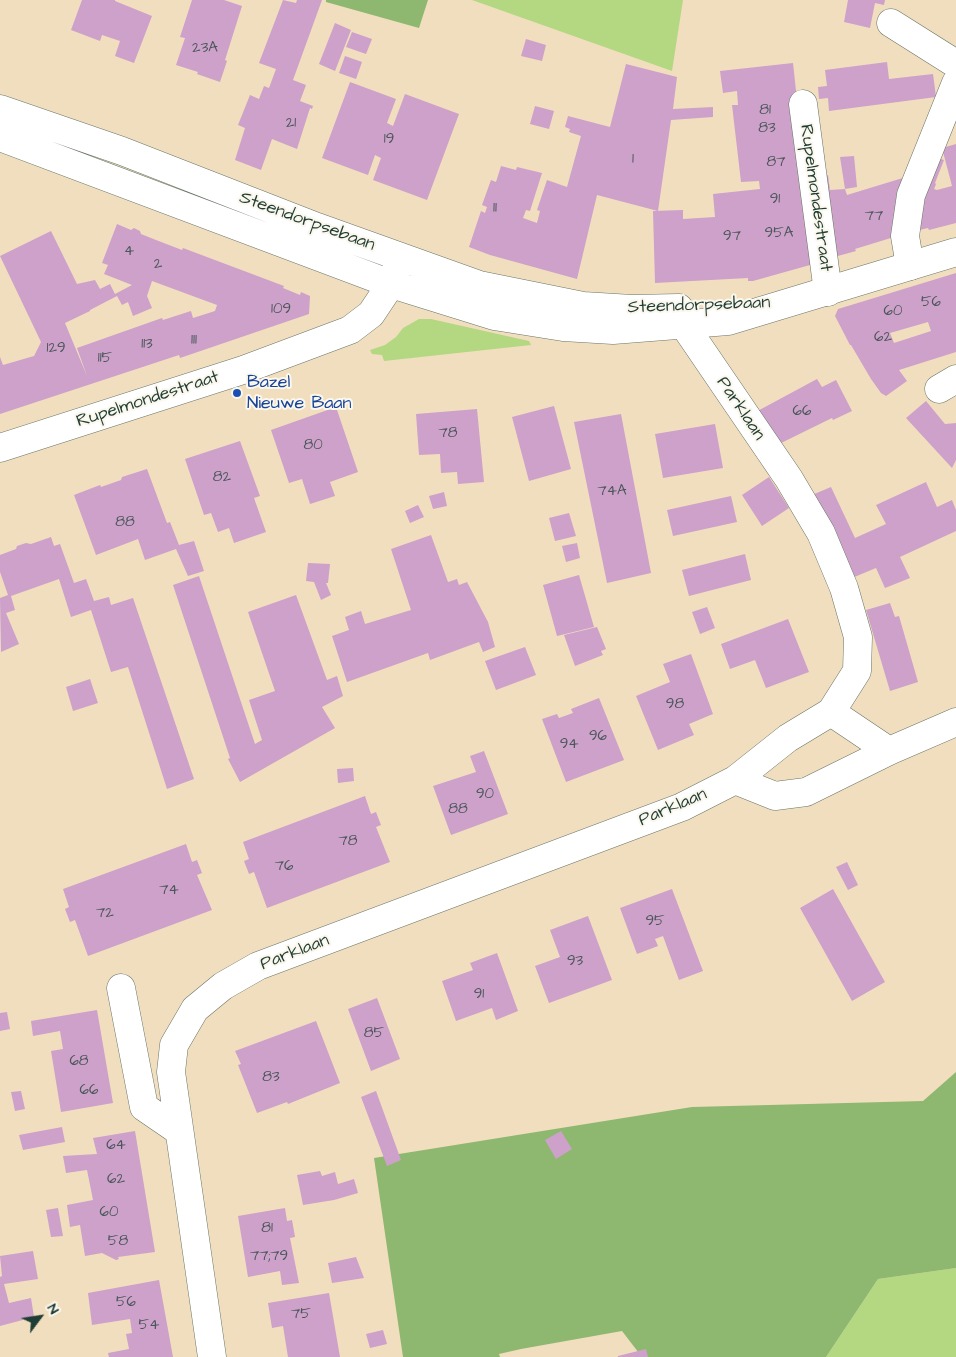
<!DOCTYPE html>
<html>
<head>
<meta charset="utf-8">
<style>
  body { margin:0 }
  #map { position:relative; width:956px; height:1357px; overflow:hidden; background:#f1debf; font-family:"Architects Daughter",sans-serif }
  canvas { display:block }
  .north { position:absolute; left:15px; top:1292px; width:50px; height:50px; -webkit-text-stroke:4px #fbf7ec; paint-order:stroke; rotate:59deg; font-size:14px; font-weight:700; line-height:20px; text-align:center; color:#1f3d34 }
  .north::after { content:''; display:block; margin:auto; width:18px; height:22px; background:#1f3d34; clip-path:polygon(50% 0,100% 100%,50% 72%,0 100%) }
</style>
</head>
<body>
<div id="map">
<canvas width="956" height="1357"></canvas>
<div class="north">N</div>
</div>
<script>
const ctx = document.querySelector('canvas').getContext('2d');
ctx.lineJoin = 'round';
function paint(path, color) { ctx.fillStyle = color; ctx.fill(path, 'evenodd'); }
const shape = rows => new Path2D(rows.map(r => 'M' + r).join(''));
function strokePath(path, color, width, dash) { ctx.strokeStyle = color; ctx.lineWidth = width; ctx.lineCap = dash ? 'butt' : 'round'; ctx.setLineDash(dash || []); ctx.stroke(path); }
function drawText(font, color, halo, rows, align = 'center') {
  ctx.font = font + ' "Architects Daughter",sans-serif'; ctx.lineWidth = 4; ctx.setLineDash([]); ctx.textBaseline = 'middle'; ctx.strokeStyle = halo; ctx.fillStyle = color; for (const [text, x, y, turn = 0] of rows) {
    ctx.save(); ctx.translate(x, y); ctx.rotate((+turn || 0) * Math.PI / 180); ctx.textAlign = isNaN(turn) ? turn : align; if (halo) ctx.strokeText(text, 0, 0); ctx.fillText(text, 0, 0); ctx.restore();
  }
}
paint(shape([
  [472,0,683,0,672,71],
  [419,319,431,319,529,341,531,345,384,361,382,355,372,354,370,350,385,345,396,337,403,328],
  [956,1268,956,1357,826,1357,878,1279]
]), '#b3d881');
paint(shape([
  [326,0,428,0,419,28,326,2],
  [956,1072,956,1268,878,1279,826,1357,642,1357,622,1331,521,1349,499,1354,500,1357,403,1357,374,1158,692,1107,923,1101]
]), '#8eb86f');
paint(shape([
  [82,0,115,0,115,1,152,16,134,63,115,56,120,41,102,35,100,41,71,30],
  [192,0,224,0,242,6,225,60,227,61,220,82,197,74,198,72,176,65,185,38,180,37],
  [283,0,296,3,297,0,322,0,293,80,306,85,300,101,313,106,312,109,310,108,297,149,272,139,261,170,235,160,245,128,238,125,250,95,259,99,264,86,269,88,276,69,259,63],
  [848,0,885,0,884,5,875,3,870,28,844,22],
  [335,23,351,30,335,71,319,64],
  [352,32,372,39,366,54,346,47],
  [526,39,546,45,542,61,521,56],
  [345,56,362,62,356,79,339,73],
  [887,62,889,79,933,74,936,97,829,111,828,98,819,99,818,87,827,86,825,70],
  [793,63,814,258,810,265,753,281,748,281,748,278,655,283,653,211,683,210,683,219,715,217,713,194,760,189,759,181,741,182,732,105,738,105,737,91,723,93,720,71],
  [626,64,677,77,673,109,713,107,713,117,671,120,658,211,597,195,577,279,490,255,469,247,481,211,485,213,487,207,482,205,491,180,496,182,501,166,516,170,517,167,542,173,530,211,526,210,523,218,537,223,540,211,537,210,547,180,567,187,581,136,569,132,570,129,565,127,568,116,610,127],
  [350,82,396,99,387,123,393,126,405,94,459,114,427,200,373,180,381,158,375,155,368,175,322,158],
  [535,106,554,111,549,129,530,124],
  [956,144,956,223,929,230,928,228,915,231,926,188,938,158,944,160,935,183,936,184,934,189,937,190,952,186,942,148],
  [854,156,857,187,845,189,840,157],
  [828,175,830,190,845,189,847,195,906,177,894,237,855,249,856,251,827,259,819,179],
  [117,224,131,230,134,228,140,231,141,234,156,240,182,250,183,248,284,286,283,288,300,295,301,292,310,296,309,314,180,358,179,355,0,414,0,357,3,365,34,356,41,342,0,256,51,231,77,284,95,280,100,289,110,284,115,294,132,285,104,274,108,265,102,263],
  [152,281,217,305,215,311,193,318,191,311,163,320,162,318,77,348,87,376,65,323,90,311,90,310,117,296,122,305,128,302,133,316,152,308,147,296],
  [956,273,956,352,899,370,907,381,886,396,881,393,871,379,851,345,850,345,835,316,838,309],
  [928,322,931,331,894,343,890,333],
  [817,379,822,387,836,380,852,411,833,420,832,418,775,446,752,414],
  [926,401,945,424,956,423,956,460,952,468,906,418],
  [554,406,571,469,529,481,512,417],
  [336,407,358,472,330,482,335,496,310,504,302,479,289,483,271,430],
  [477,409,484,482,458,484,457,472,441,473,440,454,419,455,416,414],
  [621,414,651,573,607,583,574,422],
  [715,424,723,468,663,478,655,434],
  [240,441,260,496,254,498,266,532,234,543,229,528,218,532,211,513,204,515,185,459],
  [147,469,167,523,170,522,179,545,194,541,204,571,188,576,176,549,145,560,138,539,96,555,74,495,100,485,101,487,121,480,122,477],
  [769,477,789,508,762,526,742,495],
  [926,482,937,507,952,500,956,510,956,531,900,557,910,578,885,588,876,568,852,578,812,495,831,487,855,538,886,524,876,505],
  [444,492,447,506,433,509,429,496],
  [731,496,737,522,673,536,667,510],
  [418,505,424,517,410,523,405,511],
  [569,513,576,536,555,541,549,518],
  [431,535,448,582,457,579,459,585,467,582,488,622,495,647,483,652,479,642,430,660,428,653,347,682,332,636,349,630,345,617,361,611,365,624,411,610,391,549],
  [51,537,54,546,60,544,74,583,86,579,94,601,109,597,111,605,133,598,194,779,167,789,128,667,111,672,91,610,71,617,59,579,11,596,15,610,6,613,19,644,1,652,0,598,8,595,0,572,0,555,16,549,17,546,26,543,31,544],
  [577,543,580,558,566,562,562,546],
  [745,554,751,580,689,596,682,570],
  [308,563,330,564,328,583,326,583,331,595,321,600,314,582,306,581],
  [579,575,594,627,557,636,543,585],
  [199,576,255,744,262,740,249,700,275,691,248,612,296,595,327,680,337,676,343,696,322,707,335,728,240,782,228,759,230,758,173,585],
  [890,603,895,617,899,616,918,682,890,691,866,610],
  [707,607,715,628,700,634,692,612],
  [788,619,809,672,766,688,755,660,730,669,721,644],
  [597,627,606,649,601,651,603,655,575,666,564,635],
  [525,647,536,675,496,690,485,661],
  [691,654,713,714,689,724,694,735,658,750,636,696,670,682,663,664],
  [90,679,98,703,73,711,66,687],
  [599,698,624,760,566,782,542,719,557,714,559,718,573,713,571,709],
  [484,751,508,814,451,835,433,786,476,772,470,756],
  [353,768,354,781,338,783,337,769],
  [365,796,371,814,376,812,381,825,376,827,390,862,267,908,254,872,249,874,244,861,249,859,243,842],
  [186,844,192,862,197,860,202,873,197,875,212,910,88,956,75,920,70,922,65,909,69,907,63,889],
  [847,862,858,885,848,890,836,867],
  [672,889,703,971,679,980,663,936,655,939,658,946,637,954,620,908],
  [833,889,885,982,852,1001,800,908],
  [588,916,612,980,549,1003,535,966,560,957,550,930],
  [497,953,518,1011,496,1020,492,1008,456,1021,442,981,473,970,470,963],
  [377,998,400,1059,371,1071,348,1009],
  [97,1010,113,1103,61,1112,51,1051,63,1049,60,1031,33,1036,31,1021],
  [7,1012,10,1029,0,1031,0,1013],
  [316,1021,340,1083,288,1104,287,1102,257,1113,238,1065,241,1064,235,1051],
  [21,1091,25,1109,15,1111,11,1092],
  [376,1091,401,1160,387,1166,361,1097],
  [62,1127,65,1142,23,1150,19,1135],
  [135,1131,155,1252,118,1257,119,1259,116,1260,102,1253,85,1256,80,1225,70,1227,67,1205,93,1200,87,1170,66,1173,63,1156,97,1154,93,1138],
  [561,1131,572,1149,556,1159,545,1140],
  [320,1171,322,1176,335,1172,338,1184,354,1179,358,1193,334,1200,303,1205,297,1175],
  [58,1208,63,1236,51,1237,46,1210],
  [285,1208,287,1221,292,1220,295,1237,290,1238,299,1283,282,1285,280,1271,248,1277,238,1216],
  [33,1251,38,1279,4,1284,9,1303,31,1298,34,1317,0,1326,0,1277,2,1276,0,1256],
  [356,1257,364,1278,332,1283,328,1263],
  [159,1280,173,1357,109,1357,108,1353,129,1349,126,1334,132,1333,130,1319,92,1325,88,1293],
  [329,1293,340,1357,288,1357,283,1326,272,1328,268,1303],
  [383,1330,387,1344,370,1348,366,1334],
  [646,1349,648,1357,618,1357,618,1356]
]), '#cda1ca');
const minor = shape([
  [891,23,956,64],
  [803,104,828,292],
  [910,266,905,236,911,195,956,83],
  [684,325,789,479,821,533,844,588,858,637,857,671,831,712],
  [939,389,956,379],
  [0,448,243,370,350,330,371,314,391,284,399,262],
  [735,780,788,738,831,712,889,751],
  [121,988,144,1107,179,1131],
  [212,1357,171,1072,174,1045,195,1009,223,986,258,966,682,807,735,780,775,796,806,792,889,751,956,722]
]);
const major = shape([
  [0,109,122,151,317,227,479,285,583,306,632,309,679,308],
  [0,137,391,284,494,316,563,327,613,330,728,321,956,252]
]);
strokePath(minor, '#687565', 29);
strokePath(major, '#687565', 29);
strokePath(minor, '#fff', 28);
strokePath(major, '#fff', 28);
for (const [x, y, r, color] of [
  [237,393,5,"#1a4fb4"]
]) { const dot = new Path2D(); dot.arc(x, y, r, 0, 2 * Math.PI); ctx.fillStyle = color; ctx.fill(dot); strokePath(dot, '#fbf7ec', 2); }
drawText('15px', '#4a565a', null, [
  ["23A",205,49],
  ["81",765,111],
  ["21",291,124],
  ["83",767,129],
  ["19",389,140],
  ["1",633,160],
  ["87",776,163],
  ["91",775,200],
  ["11",495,209],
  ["77",874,217],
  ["95A",779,234],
  ["97",732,237],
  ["4",129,252],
  ["2",158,265],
  ["56",931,303],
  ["109",281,310],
  ["60",893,312],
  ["62",883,338],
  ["111",194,341],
  ["113",147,345],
  ["129",56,349],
  ["115",105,359],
  ["66",802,412],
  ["78",448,434],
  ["80",313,446],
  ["82",222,478],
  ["74A",612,492],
  ["88",125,523],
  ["98",675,705],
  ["96",598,737],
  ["94",569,745],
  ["90",485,795],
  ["88",458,810],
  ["78",348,842],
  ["76",284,867],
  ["74",169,891],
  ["72",105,914],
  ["95",655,922],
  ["93",575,962],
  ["91",479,995],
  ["85",374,1034],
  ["68",79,1062],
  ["83",271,1078],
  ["66",89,1091],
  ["64",116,1146],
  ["62",116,1180],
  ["60",109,1213],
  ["81",267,1229],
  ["58",118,1242],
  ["77;79",269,1257],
  ["56",126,1303],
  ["75",301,1315],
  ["54",149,1326]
]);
drawText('18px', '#1f3d34', '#fbf7ec', [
  ["Rupelmondestraat",815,198,82],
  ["Steendorpsebaan",307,222,20],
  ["Steendorpsebaan",699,306,-2],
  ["Rupelmondestraat",148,400,-18],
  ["Parklaan",740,409,56],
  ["Parklaan",673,808,-23],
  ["Parklaan",295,953,-21]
]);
drawText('18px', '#164399', '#fbf7ec', [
  ["Bazel",247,383],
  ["Nieuwe Baan",247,404]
], 'left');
</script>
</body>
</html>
